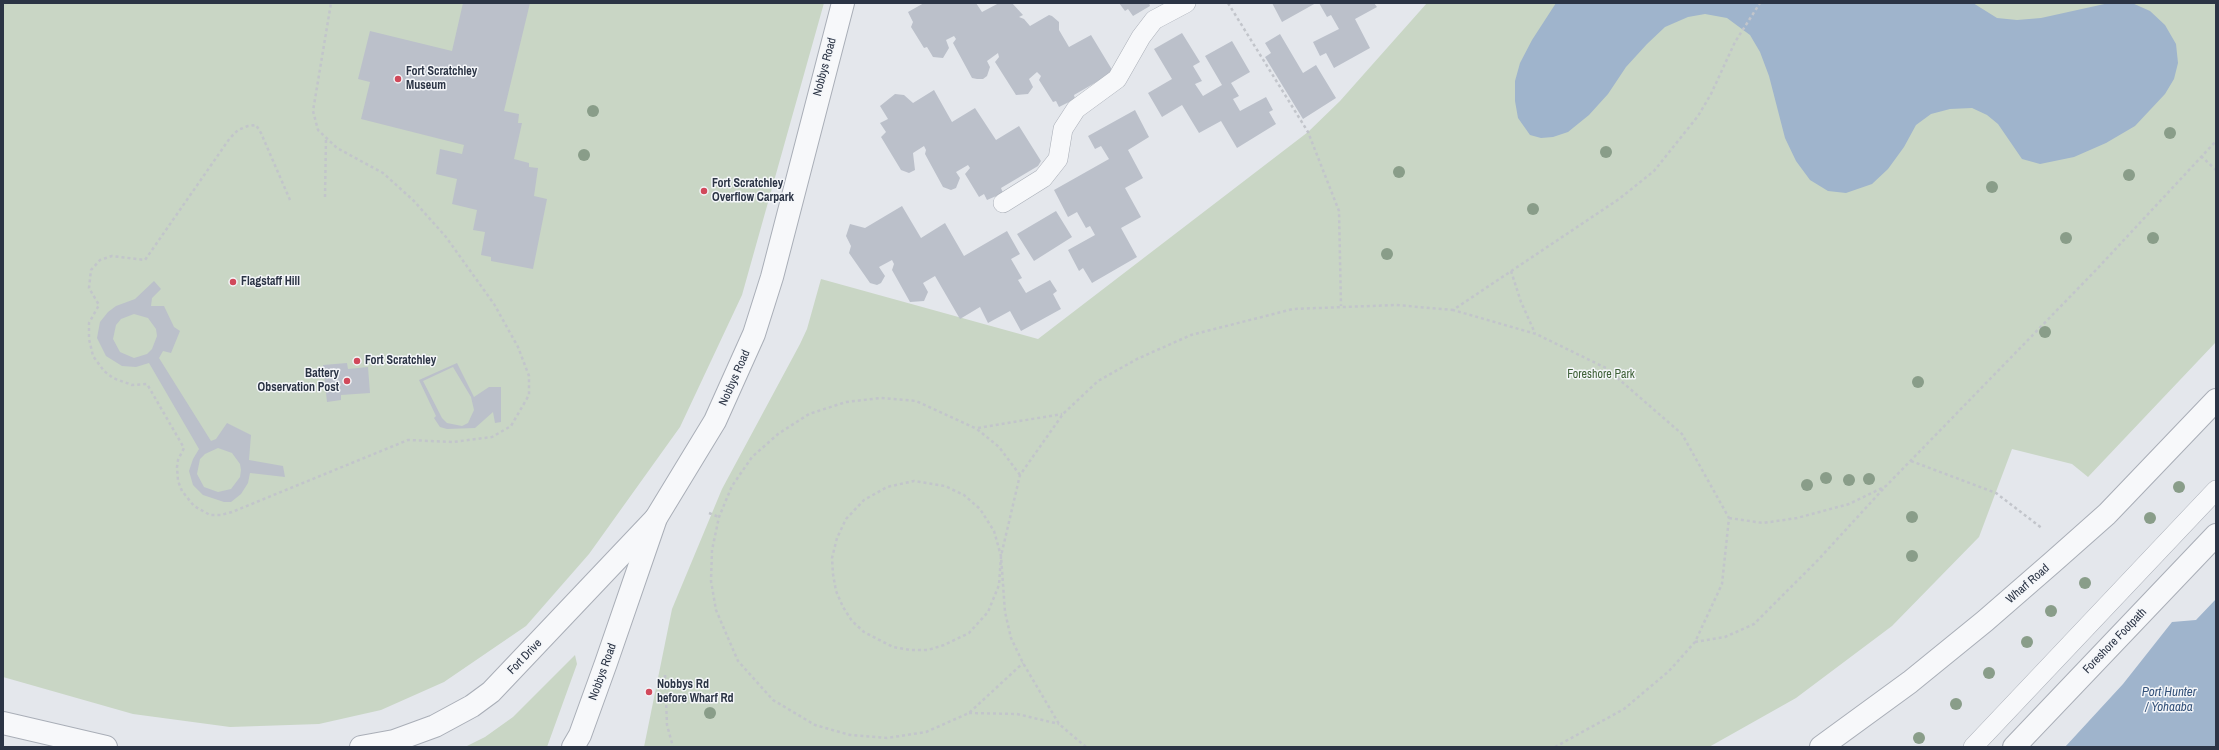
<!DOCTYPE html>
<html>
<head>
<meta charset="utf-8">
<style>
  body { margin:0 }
  #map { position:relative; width:2219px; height:750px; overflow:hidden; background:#e4e7ec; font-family:"Archivo Narrow",sans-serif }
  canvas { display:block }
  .frame { position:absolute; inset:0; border:4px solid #2b3445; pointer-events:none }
</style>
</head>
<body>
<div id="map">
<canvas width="2219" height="750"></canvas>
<div class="frame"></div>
</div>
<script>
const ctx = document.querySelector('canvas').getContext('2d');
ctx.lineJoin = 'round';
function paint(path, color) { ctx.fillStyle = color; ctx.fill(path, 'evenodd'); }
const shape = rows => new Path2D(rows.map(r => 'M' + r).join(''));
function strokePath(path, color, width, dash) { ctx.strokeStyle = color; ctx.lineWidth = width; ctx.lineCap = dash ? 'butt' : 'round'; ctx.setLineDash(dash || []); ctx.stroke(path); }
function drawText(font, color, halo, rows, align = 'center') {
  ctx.font = font + ' "Archivo Narrow",sans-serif'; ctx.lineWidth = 3; ctx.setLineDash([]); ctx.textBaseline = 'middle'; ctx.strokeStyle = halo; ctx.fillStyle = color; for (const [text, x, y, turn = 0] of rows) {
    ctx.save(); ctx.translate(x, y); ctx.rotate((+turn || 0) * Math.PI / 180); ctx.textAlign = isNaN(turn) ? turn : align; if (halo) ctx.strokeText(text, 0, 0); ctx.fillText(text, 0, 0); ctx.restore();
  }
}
paint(shape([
  [3,3,824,3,742,295,680,427,589,554,526,626,444,682,381,710,319,724,230,727,133,714,3,677],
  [1427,3,2216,3,2216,342,2088,477,2072,464,2012,449,1979,537,1892,626,1796,698,1709,747,644,747,672,609,722,489,800,344,807,329,821,279,1038,339,1308,132,1340,101],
  [575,655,577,664,547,747,465,747,485,737,513,717]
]), '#c9d6c5');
paint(shape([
  [1556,3,1973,3,1997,18,2017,20,2041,18,2109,3,2132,3,2150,11,2165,25,2176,44,2178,63,2174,79,2165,94,2135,126,2106,143,2074,157,2040,164,2022,159,1998,124,1987,115,1972,108,1950,109,1931,114,1916,125,1904,147,1888,169,1872,184,1846,193,1828,191,1810,180,1796,161,1785,138,1769,76,1760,52,1750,35,1727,18,1705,14,1688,17,1665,27,1647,44,1626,67,1608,94,1589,115,1568,132,1553,137,1541,138,1530,135,1518,118,1515,101,1515,81,1520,63,1532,40],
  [2216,599,2216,747,2065,747,2123,684,2172,622,2196,620]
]), '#9fb4cc');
paint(shape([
  [463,3,530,3,504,111,519,114,518,123,522,123,514,159,529,163,529,167,538,168,534,196,547,199,533,269,491,261,491,257,481,255,485,232,473,230,477,210,452,204,457,179,436,174,440,149,462,154,464,145,361,119,370,82,358,79,370,31,452,51],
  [924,3,976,3,982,12,999,3,1012,3,1023,15,1019,17,1024,19,1030,26,1049,15,1052,16,1059,22,1059,30,1069,47,1091,35,1111,68,1112,73,1074,95,1075,99,1059,107,1056,101,1053,102,1039,80,1041,76,1037,72,1029,79,1033,87,1028,94,1016,95,995,62,999,57,998,53,987,61,990,67,987,76,983,79,977,79,972,78,953,43,956,39,954,36,946,40,949,48,943,58,933,57,927,47,924,48,911,27,913,22,908,12],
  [1119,3,1149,3,1150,6,1133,16,1128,9,1125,11],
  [1272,3,1316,3,1282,22],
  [1319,3,1374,3,1377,7,1355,19,1370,48,1334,68,1326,53,1320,56,1313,42,1339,29,1331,15,1327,17],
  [1182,33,1200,62,1193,66,1202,81,1195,84,1203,96,1222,85,1205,56,1232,41,1250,72,1231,83,1239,96,1233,99,1240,111,1266,97,1273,110,1269,112,1276,124,1237,148,1221,121,1199,133,1182,105,1162,117,1148,93,1172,79,1154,49],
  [1280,34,1303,73,1316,65,1336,98,1303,119,1265,57,1271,53,1265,43],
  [934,90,952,122,975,108,996,140,1019,126,1041,161,1038,166,1001,188,1003,193,987,200,984,194,979,197,965,174,970,168,968,165,956,172,960,178,956,188,951,190,943,187,925,154,926,150,924,146,913,153,915,170,909,173,901,170,881,137,886,132,880,123,888,119,880,106,895,94,904,95,913,103],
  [1135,110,1149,137,1128,150,1143,178,1125,188,1141,217,1121,228,1137,257,1092,283,1083,268,1079,271,1068,250,1095,235,1090,226,1086,228,1077,212,1068,217,1054,190,1109,159,1101,146,1095,149,1088,136],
  [902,206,921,238,945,223,964,256,1007,231,1020,254,1011,259,1022,278,1018,280,1026,293,1050,280,1057,291,1053,294,1061,309,1021,331,1010,311,988,323,980,307,960,319,935,276,923,283,928,292,924,301,910,302,892,270,894,264,892,260,879,267,885,276,881,283,877,285,870,283,849,253,851,246,846,236,850,224,865,228],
  [1056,211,1072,237,1034,261,1017,234],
  [154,281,161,289,152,298,151,306,164,306,174,327,180,331,171,353,163,351,159,358,211,441,216,439,227,423,251,435,249,460,283,466,285,477,250,473,248,483,241,494,231,502,224,502,203,495,193,485,189,471,193,459,199,449,149,363,136,367,122,366,106,356,97,338,100,322,108,312,116,306,135,299],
  [134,314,148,318,156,329,157,336,152,349,147,354,134,358,120,352,113,339,116,325,121,319],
  [218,448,232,453,240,464,241,470,240,477,231,489,218,492,204,487,197,474,200,459,205,454],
  [347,363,348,369,368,367,370,393,341,395,341,400,327,402,323,365],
  [457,363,474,397,489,387,501,387,501,422,495,423,493,412,475,428,447,429,440,427,434,418,436,416,419,380],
  [453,367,471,397,474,410,468,423,462,426,447,423,442,418,423,381]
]), '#bbc0ca');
const service = shape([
  [1003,203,1043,178,1058,159,1063,129,1076,109,1117,79,1141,37,1154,20,1186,3],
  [1973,747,2216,490]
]);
const pedestrian = shape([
  [2014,747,2216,535]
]);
const minor = shape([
  [3,723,106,747],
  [361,747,394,741,435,726,472,706,491,692,656,518]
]);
const tertiary = shape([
  [573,747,580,735,606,663,656,518,715,421,754,334,772,277,843,3],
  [1821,747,1910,682,1985,621,2054,561,2107,514,2216,400]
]);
strokePath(service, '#a9aeb7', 20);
strokePath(pedestrian, '#a9aeb7', 24);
strokePath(minor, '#a9aeb7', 24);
strokePath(tertiary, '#a9aeb7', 24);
strokePath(shape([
  [1228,3,1308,132,1339,211,1341,306],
  [2201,156,2216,170],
  [325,197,326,138],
  [290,200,261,133,256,125,248,126,238,130,230,138,145,260,112,256,100,260,91,270,89,288,99,305,89,323,89,339,93,356,104,371,113,378,132,385,147,384,184,448,178,460,177,467,178,481,182,491,194,506,210,515,221,515,232,512,408,440,453,442,492,437,511,426,529,395,529,376,518,347,494,304,446,237,414,201,383,173,337,148,318,130,313,111,331,3],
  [1511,271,1521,302,1535,333],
  [978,428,1062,414],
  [1911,461,1996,493,2043,529],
  [1020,475,999,447,977,429,916,401,881,398,846,402,809,414,778,434,752,457,732,486,719,517,712,550,711,581,716,610,738,661,773,700,815,725,850,735,887,738,926,732,969,713,1023,663],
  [709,513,719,517],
  [1729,518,1763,523,1797,518,1849,504,1886,486,2096,270,2216,141],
  [1695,642,1725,637,1754,624,1818,560,1885,487],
  [665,675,667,725,673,747],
  [969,713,1017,714,1059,724],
  [1086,747,1059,724,1023,663,1011,638,1005,612,1001,556,994,531,980,509,964,495,945,486,914,481,887,487,864,500,846,519,837,538,832,558,833,574,836,591,843,607,852,621,864,632,893,647,911,650,928,650,944,645,969,633,988,612,999,585,1001,556,1020,475,1063,414,1098,381,1137,359,1191,335,1293,309,1396,305,1453,310],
  [1555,747,1624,709,1669,671,1695,642,1722,584,1729,518,1682,434,1606,368,1536,334,1453,310,1619,199,1654,171,1698,116,1711,94,1735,42,1760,3]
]), '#c2c5cb', 2.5, [3, 3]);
strokePath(service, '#f7f8fa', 19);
strokePath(pedestrian, '#f7f8fa', 22);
strokePath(minor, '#f7f8fa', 22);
strokePath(tertiary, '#f7f8fa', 22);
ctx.fillStyle = '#899d89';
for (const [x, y] of [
  [593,111],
  [2170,133],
  [1606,152],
  [584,155],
  [1399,172],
  [2129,175],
  [1992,187],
  [1533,209],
  [2066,238],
  [2153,238],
  [1387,254],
  [2045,332],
  [1918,382],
  [1826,478],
  [1869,479],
  [1849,480],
  [1807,485],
  [2179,487],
  [1912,517],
  [2150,518],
  [1912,556],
  [2085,583],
  [2051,611],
  [2027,642],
  [1989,673],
  [1956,704],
  [710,713],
  [1919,738]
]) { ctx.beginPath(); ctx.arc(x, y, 6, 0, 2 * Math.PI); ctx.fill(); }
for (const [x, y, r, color] of [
  [398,79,4,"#d1495b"],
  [704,191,4,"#d1495b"],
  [233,282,4,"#d1495b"],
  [357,361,4,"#d1495b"],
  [347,381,4,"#d1495b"],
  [649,692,4,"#d1495b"]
]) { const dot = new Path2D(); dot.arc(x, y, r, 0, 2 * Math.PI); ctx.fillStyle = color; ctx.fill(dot); strokePath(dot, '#f4f6f9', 1.5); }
drawText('12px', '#2b3445', '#f4f6f9', [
  ["Nobbys Road",825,67,-75],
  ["Nobbys Road",735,378,-66],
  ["Wharf Road",2028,584,-41],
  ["Foreshore Footpath",2115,641,-46],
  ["Fort Drive",525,657,-46],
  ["Nobbys Road",603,672,-70]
]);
drawText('bold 12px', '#2b3445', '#f4f6f9', [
  ["Fort Scratchley",406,72],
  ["Museum",406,86],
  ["Fort Scratchley",712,184],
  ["Overflow Carpark",712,198],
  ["Flagstaff Hill",241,282],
  ["Fort Scratchley",365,361],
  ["Battery",339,374,"right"],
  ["Observation Post",339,388,"right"],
  ["Nobbys Rd",657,685],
  ["before Wharf Rd",657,699]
], 'left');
drawText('12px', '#3f6138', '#f4f6f9', [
  ["Foreshore Park",1601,375]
]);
drawText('italic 13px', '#34527a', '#f4f6f9', [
  ["Port Hunter",2169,693],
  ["/ Yohaaba",2169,708]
]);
</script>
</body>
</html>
